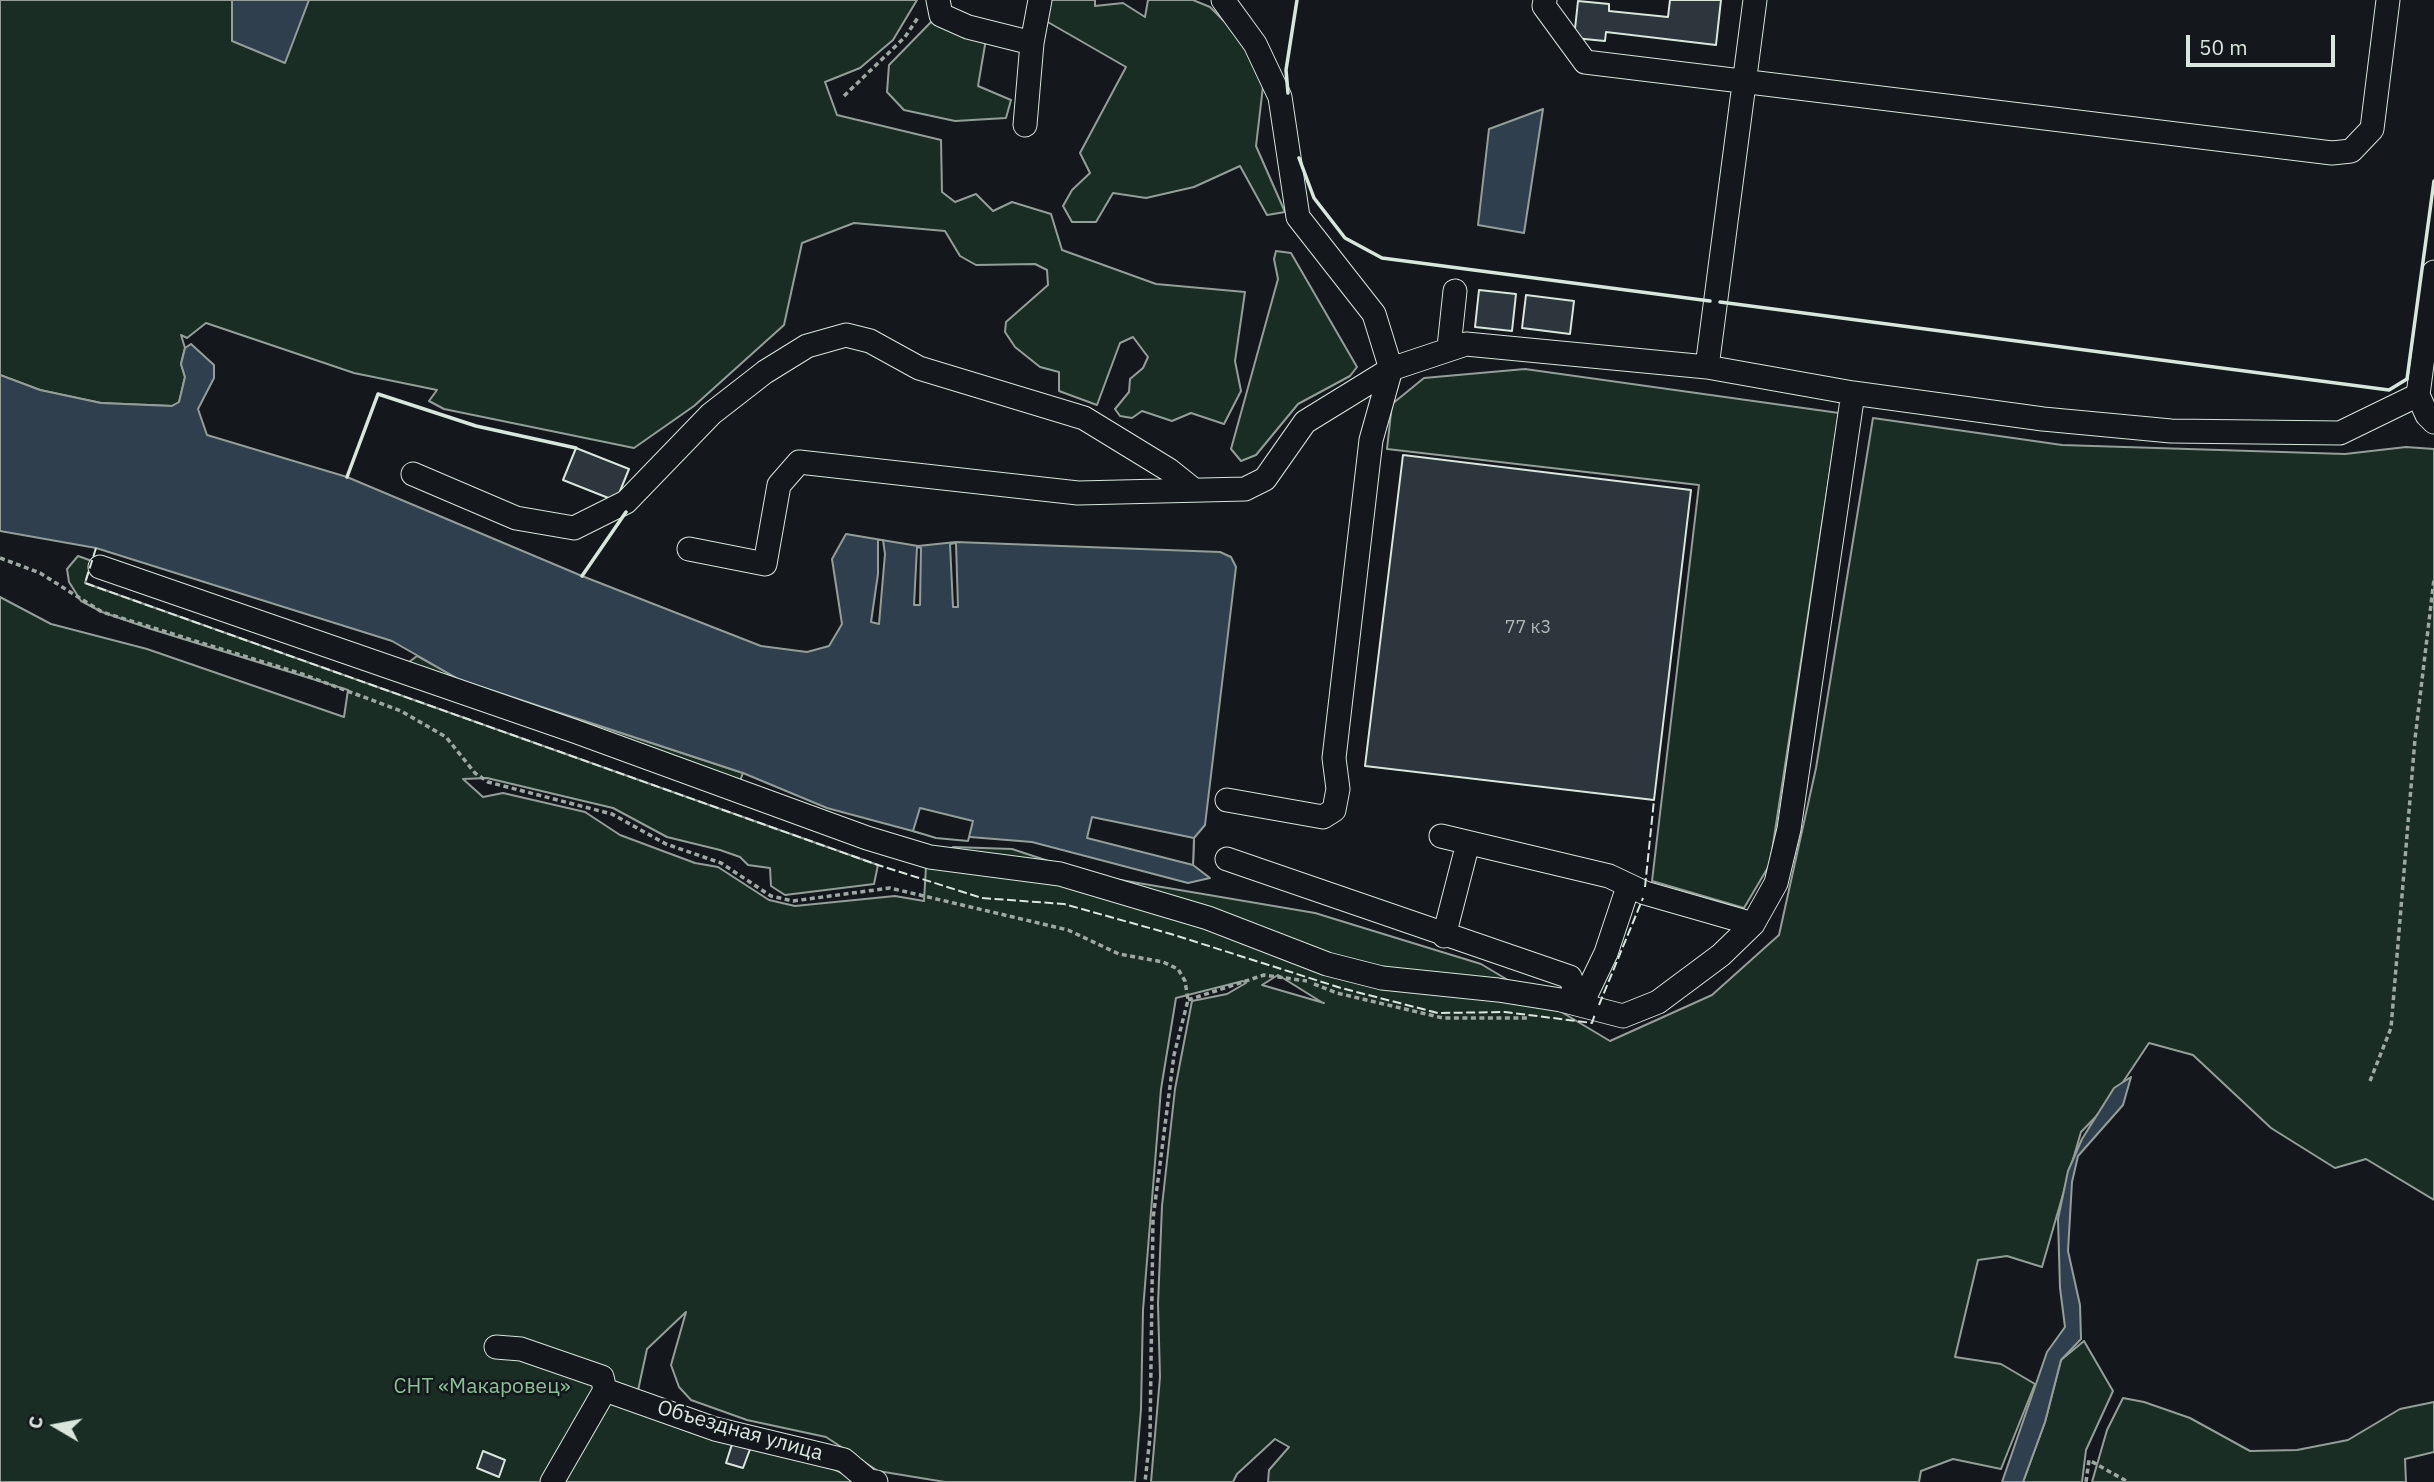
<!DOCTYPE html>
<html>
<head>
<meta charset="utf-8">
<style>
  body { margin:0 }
  #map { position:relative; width:2434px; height:1482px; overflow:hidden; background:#14181c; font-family:"IBM Plex Sans",sans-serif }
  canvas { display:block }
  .north { position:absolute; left:21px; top:1391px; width:70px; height:70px; -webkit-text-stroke:5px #14181c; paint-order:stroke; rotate:280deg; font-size:19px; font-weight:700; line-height:28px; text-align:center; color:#d8e6dc }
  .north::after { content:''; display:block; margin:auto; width:24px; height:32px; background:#d8e6dc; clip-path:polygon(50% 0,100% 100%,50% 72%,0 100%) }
  .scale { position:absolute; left:2186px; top:35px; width:149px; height:32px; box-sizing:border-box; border:4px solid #d8e6dc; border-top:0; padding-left:9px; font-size:21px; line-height:24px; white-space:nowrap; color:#d8e6dc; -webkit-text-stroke:5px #14181c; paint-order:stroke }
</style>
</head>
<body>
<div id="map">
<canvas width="2434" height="1482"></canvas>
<div class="north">С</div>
<div class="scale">50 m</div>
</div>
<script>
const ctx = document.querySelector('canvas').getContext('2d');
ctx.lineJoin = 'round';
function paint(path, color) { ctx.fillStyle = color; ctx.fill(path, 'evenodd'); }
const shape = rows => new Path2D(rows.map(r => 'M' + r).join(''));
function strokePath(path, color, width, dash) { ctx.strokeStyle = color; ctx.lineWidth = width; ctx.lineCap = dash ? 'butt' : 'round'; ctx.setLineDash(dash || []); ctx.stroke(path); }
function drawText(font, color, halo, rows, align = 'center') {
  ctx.font = font + ' "IBM Plex Sans",sans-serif'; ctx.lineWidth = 5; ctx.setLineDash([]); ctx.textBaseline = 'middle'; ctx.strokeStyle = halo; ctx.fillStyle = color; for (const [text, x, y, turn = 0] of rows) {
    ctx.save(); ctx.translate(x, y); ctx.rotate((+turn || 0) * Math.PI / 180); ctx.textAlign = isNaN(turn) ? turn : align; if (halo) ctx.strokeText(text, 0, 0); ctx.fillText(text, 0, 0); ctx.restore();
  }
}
const green = shape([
  [0,0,917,0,893,40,860,68,825,82,837,115,941,140,942,192,955,202,976,194,993,211,1012,202,1051,214,1062,250,1156,284,1245,292,1235,361,1241,391,1224,424,1191,413,1172,421,1142,411,1132,418,1120,416,1115,409,1129,392,1130,379,1143,368,1148,357,1133,337,1120,343,1097,405,1059,391,1059,372,1040,367,1015,347,1005,332,1006,322,1048,285,1047,270,1035,264,976,265,960,256,945,231,854,223,802,243,784,325,694,406,634,448,444,409,429,401,437,390,354,373,206,323,187,338,181,335,185,348,181,364,185,377,179,403,172,406,101,403,40,390,0,375,0,0],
  [1051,0,1095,0,1095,6,1123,3,1145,17,1148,0,1193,0,1210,7,1249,46,1264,78,1256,146,1285,212,1267,215,1240,166,1194,187,1146,198,1113,193,1096,222,1072,222,1063,206,1072,190,1090,173,1080,153,1126,67,1046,21,1051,0],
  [933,20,986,39,978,86,1011,100,1006,118,955,121,904,110,887,92,889,65,933,20],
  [1276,251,1291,253,1357,367,1350,376,1298,404,1256,455,1241,461,1231,449,1278,279,1274,259,1276,251],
  [1525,369,1839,413,1770,864,1744,908,1652,881,1699,485,1387,449,1392,404,1424,378,1525,369],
  [1873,418,2062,445,2345,454,2406,447,2434,449,2434,1200,2366,1159,2335,1168,2271,1128,2193,1055,2149,1043,2109,1103,2081,1132,2042,1267,2007,1256,1978,1260,1955,1357,2001,1364,2035,1384,2001,1469,1953,1459,1921,1471,1919,1482,1268,1482,1269,1470,1289,1447,1275,1439,1237,1474,1233,1482,1151,1482,1160,1377,1158,1304,1162,1206,1175,1089,1192,1001,1227,994,1246,983,1243,981,1176,998,1161,1089,1143,1310,1141,1409,1135,1482,945,1482,878,1471,826,1437,747,1420,691,1400,679,1387,671,1365,686,1312,647,1349,634,1409,829,1467,861,1482,0,1482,0,597,51,624,147,649,344,717,348,690,151,629,102,612,81,601,69,582,67,569,78,556,92,561,85,583,878,865,874,884,785,895,771,886,770,868,748,865,740,857,720,850,667,837,613,808,487,778,463,779,483,797,503,793,585,812,620,835,695,863,718,867,769,900,795,906,895,896,924,901,926,866,953,847,1012,849,1091,875,1315,913,1481,964,1610,1041,1712,995,1779,935,1816,768,1873,418],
  [1278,975,1323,1003,1324,1003,1262,985,1278,975],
  [417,656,460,680,743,773,736,791,405,665,417,656],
  [2084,1341,2113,1391,2086,1450,2082,1482,2023,1482,2045,1422,2061,1360,2084,1341],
  [2123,1398,2144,1402,2190,1418,2250,1451,2297,1450,2348,1440,2400,1409,2434,1402,2434,1452,2405,1459,2406,1482,2092,1482,2107,1430,2123,1398]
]);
paint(green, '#1a2d24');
strokePath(green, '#939e99', 2);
const water = shape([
  [232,0,309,0,285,63,232,41,232,0],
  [1543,109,1524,233,1478,225,1489,129,1543,109],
  [191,344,214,365,214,378,198,409,207,435,347,477,582,576,761,646,807,652,829,646,842,624,832,559,846,534,918,546,956,542,1220,552,1231,557,1236,567,1205,825,1194,838,1193,865,1210,878,1188,883,1032,842,920,833,827,808,743,773,460,680,392,641,96,548,0,531,0,375,40,390,101,403,172,406,179,402,185,377,181,364,185,348,191,344],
  [2131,1077,2123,1105,2078,1156,2072,1182,2068,1251,2080,1305,2081,1339,2061,1360,2045,1422,2023,1482,2002,1482,2047,1352,2065,1327,2060,1288,2058,1219,2068,1171,2082,1139,2114,1088,2131,1077]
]);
paint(water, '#2f3f4d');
strokePath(water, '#939e99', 2);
const pier = shape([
  [878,540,883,540,885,554,879,624,871,622,878,574,878,540],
  [956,543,958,607,953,607,950,544,956,543],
  [917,547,921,548,920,605,914,605,917,547],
  [920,808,973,821,968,841,936,838,913,831,920,808],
  [1092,817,1194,838,1193,865,1087,838,1092,817]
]);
paint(pier, '#14181c');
strokePath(pier, '#939e99', 2);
const building = shape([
  [1670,0,1721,0,1716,45,1606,32,1605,41,1574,38,1578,1,1609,4,1609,11,1668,17,1670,0],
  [1479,290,1516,294,1512,331,1475,327,1479,290],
  [1526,295,1574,301,1570,334,1522,328,1526,295],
  [576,448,629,469,616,501,563,480,576,448],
  [1403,455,1691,490,1654,800,1365,766,1403,455],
  [734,1438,752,1444,743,1468,726,1463,734,1438],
  [483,1451,505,1460,499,1477,477,1468,483,1451]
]);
paint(building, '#2c363c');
strokePath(building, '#d8e6dc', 2);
const minor = shape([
  [938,0,941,15,968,27,1032,43],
  [1223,0,1255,44,1280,97,1298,217,1374,314,1391,369,1371,440,1334,758,1338,789,1334,810,1323,817,1227,800],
  [1545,0,1544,6,1585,62,2332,153,2351,151,2372,129,2388,0],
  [1025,125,1032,43,1040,0],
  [2434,272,2418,395,2427,415,2434,422],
  [1449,347,1455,291],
  [1707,367,1755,0],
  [413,474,516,518,574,528,626,502,711,414,765,372,807,346,846,335,870,341,919,368,1084,418,1169,470,1194,490],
  [689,549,765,564,779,485,799,462,1078,493,1245,489,1265,479,1305,422,1391,369,1466,344,1707,367,1853,393,2043,419,2171,431,2340,433,2418,395],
  [100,567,574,731,867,838,930,857,1060,874,1208,918,1327,964,1382,978,1498,990,1561,1000,1623,1016,1658,1002,1721,955,1753,924,1776,883,1789,829,1853,393],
  [1441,836,1609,876,1645,893,1753,924],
  [1227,859,1570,977,1581,1005],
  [1444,936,1468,843],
  [1581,1005,1606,953,1628,887],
  [496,1347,521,1349,602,1377,605,1390],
  [552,1482,605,1390,715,1429,844,1460,869,1481,876,1482]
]);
strokePath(minor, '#d8e6dc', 25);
strokePath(shape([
  [844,96,905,37,919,16],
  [0,558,40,573,102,612,302,674,401,711,446,737,475,773,488,782,612,814,666,844,721,863,771,896,793,901,890,888,1068,930,1119,954,1163,962,1178,969,1185,981,1188,1000,1174,1055,1153,1219,1150,1437,1145,1482],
  [1314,984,1337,993,1443,1018,1529,1018],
  [1188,1000,1264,975,1307,981],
  [2370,1081,2391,1028,2415,739,2434,579],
  [2086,1482,2089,1460,2128,1482]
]), '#9da8a2', 3.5, [5, 3.5]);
strokePath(minor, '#14181c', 23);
strokePath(shape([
  [96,548,85,583,878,865,982,898,1064,904,1171,934,1341,988,1438,1013,1505,1012,1592,1023,1595,1014],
  [1645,887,1654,800],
  [1599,1005,1643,898]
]), '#d8e6dc', 2, [9, 3.5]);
strokePath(shape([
  [1288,93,1286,70,1297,0],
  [1299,158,1314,198,1345,238,1382,258,1710,301],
  [1720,302,2389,390,2407,379,2434,181],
  [347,477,378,394,476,426,576,448],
  [582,576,626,512]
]), '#d8e6dc', 3.5);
drawText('18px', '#adbab4', null, [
  ["77 к3",1528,628]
]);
drawText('21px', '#8ac095', '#14181c', [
  ["СНТ «Макаровец»",482,1387]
]);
drawText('21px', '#d8e6dc', '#14181c', [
  ["Объездная улица",740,1431,16]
]);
</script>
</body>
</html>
